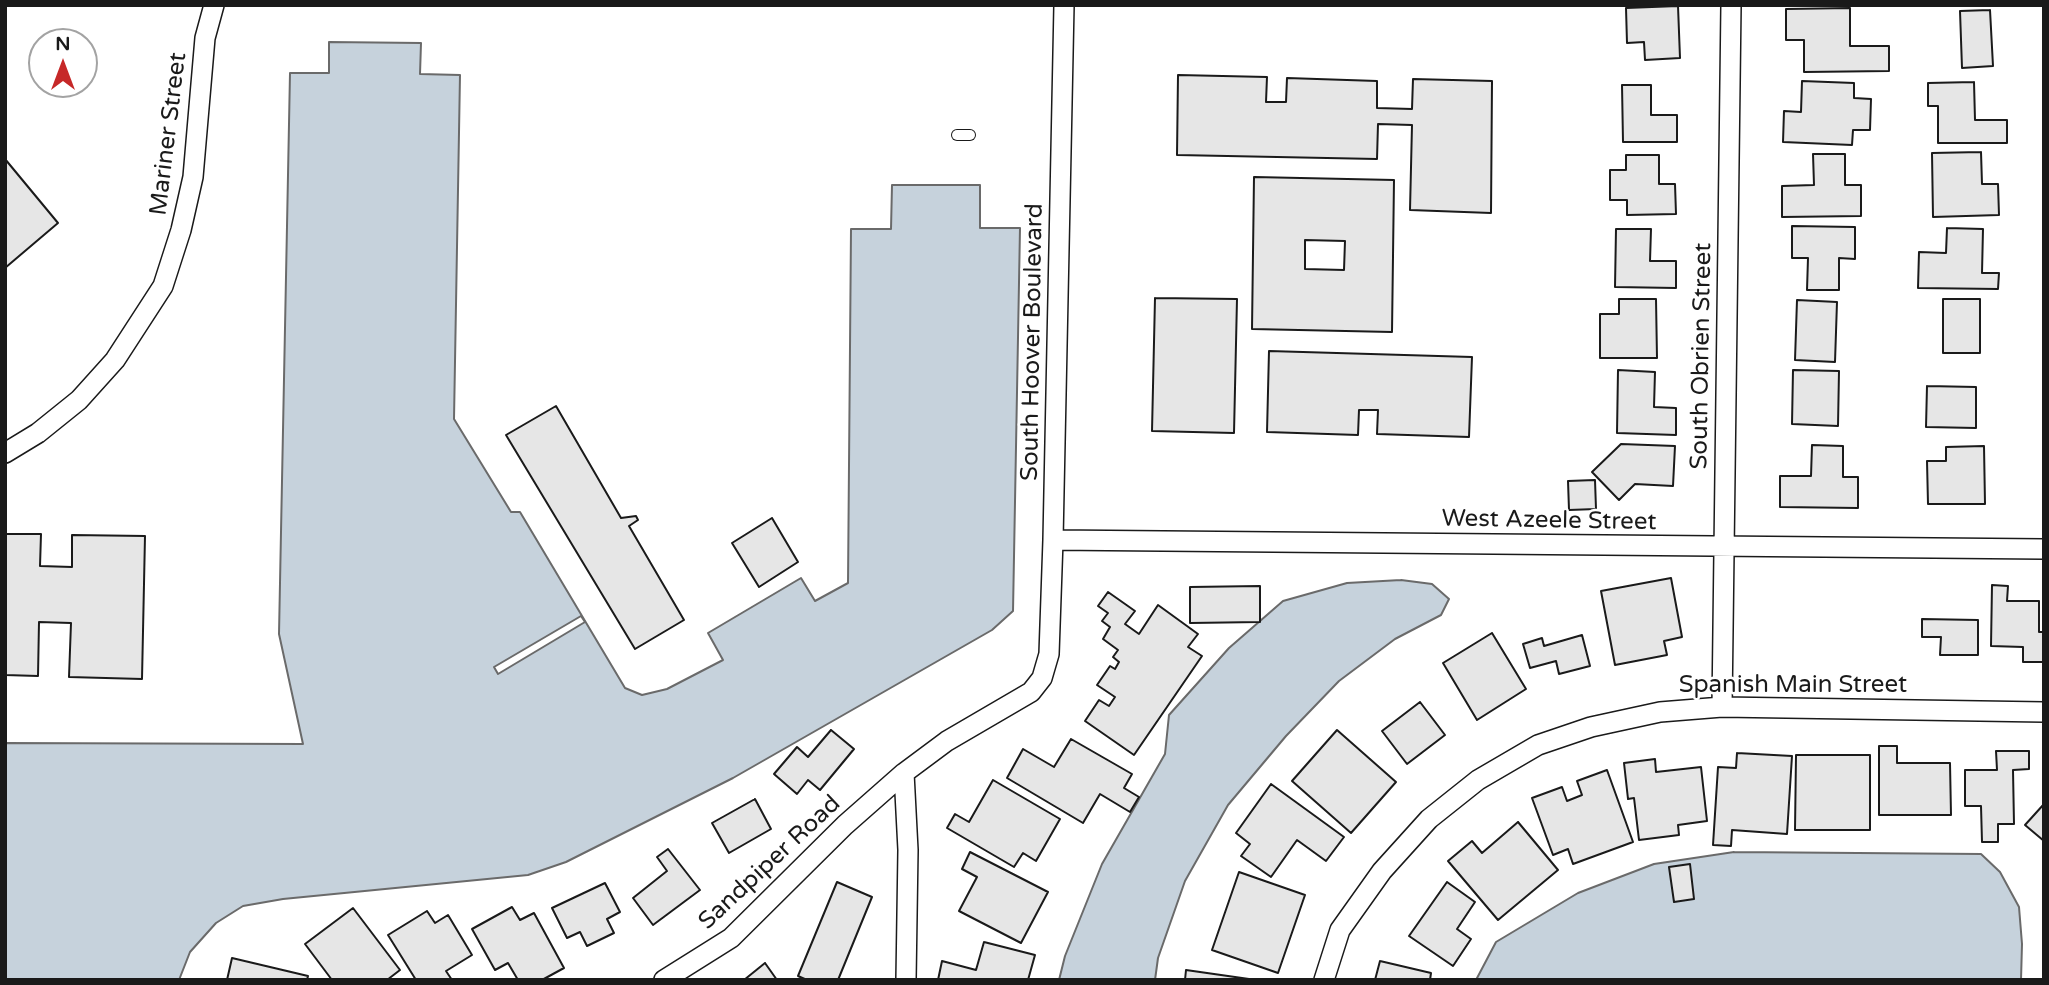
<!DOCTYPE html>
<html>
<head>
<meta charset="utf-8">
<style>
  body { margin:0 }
  #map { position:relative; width:2049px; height:985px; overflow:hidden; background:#fff; font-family:"Varela Round",sans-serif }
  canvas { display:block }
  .frame { position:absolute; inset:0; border:7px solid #1a1a1a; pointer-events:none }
  .north { position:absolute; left:28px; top:28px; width:70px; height:70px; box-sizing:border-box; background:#fff; border:2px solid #a3a3a3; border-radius:50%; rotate:0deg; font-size:19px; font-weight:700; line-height:28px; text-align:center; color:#1a1a1a }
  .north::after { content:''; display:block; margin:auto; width:24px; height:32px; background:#c62828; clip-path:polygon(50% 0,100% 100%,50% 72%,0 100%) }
</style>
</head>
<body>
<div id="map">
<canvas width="2049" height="985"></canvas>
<div class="frame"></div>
<div class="north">N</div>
</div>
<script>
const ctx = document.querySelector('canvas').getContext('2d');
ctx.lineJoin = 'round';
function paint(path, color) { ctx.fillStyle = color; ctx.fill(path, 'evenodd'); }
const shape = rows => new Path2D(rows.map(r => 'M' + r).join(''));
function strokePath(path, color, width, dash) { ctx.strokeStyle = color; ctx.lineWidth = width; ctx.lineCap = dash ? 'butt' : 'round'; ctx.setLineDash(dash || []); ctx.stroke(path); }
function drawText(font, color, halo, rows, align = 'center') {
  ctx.font = font + ' "Varela Round",sans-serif'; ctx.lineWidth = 5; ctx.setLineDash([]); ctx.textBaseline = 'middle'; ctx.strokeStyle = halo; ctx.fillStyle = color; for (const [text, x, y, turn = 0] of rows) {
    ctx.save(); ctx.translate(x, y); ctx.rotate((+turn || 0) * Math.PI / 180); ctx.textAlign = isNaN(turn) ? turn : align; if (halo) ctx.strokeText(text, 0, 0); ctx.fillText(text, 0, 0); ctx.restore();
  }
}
const water = shape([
  [329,42,421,43,420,74,460,75,454,419,511,512,520,512,625,688,642,695,667,689,723,660,708,633,801,578,815,601,848,583,851,229,891,229,892,185,980,185,980,228,1020,228,1013,611,992,630,733,778,566,862,528,875,283,899,243,906,216,923,190,952,179,980,5,980,5,743,303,744,279,634,290,73,329,73,329,42],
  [1401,580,1432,584,1449,599,1441,615,1395,639,1339,681,1286,736,1228,805,1185,881,1158,958,1155,980,1059,980,1065,956,1102,864,1165,754,1169,715,1229,648,1283,601,1347,583,1401,580],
  [1734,852,1981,854,2000,872,2019,907,2022,944,2021,980,1476,980,1496,942,1578,893,1654,864,1734,852]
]);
paint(water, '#c6d2dc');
strokePath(water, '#6a6a6a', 2);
const pier = shape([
  [581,616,585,622,498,674,494,667,581,616]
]);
paint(pier, '#fff');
strokePath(pier, '#6a6a6a', 2);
const building = shape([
  [1678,6,1680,58,1645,60,1644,42,1627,43,1626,8,1678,6],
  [1850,8,1850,46,1889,46,1889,71,1804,72,1804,40,1786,40,1786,9,1850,8],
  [1990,10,1993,66,1962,68,1960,11,1990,10],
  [1178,75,1267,77,1266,102,1286,102,1287,78,1377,81,1377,108,1412,109,1413,79,1492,81,1491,213,1410,210,1412,125,1378,124,1377,159,1177,155,1178,75],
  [1802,81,1854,83,1854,98,1871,99,1870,130,1853,130,1852,145,1783,142,1784,111,1801,112,1802,81],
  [1974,82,1975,120,2007,120,2007,143,1938,143,1938,106,1928,106,1928,83,1974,82],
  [1622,85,1651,85,1651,115,1677,115,1677,142,1623,142,1622,85],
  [1981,152,1982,184,1998,184,1999,215,1933,217,1932,153,1981,152],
  [1813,154,1845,154,1845,185,1861,185,1861,216,1782,217,1782,186,1814,185,1813,154],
  [1626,155,1659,155,1659,184,1675,184,1676,214,1627,215,1627,200,1610,200,1610,170,1626,170,1626,155],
  [5,159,58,223,5,268,5,159],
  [1254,177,1394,180,1392,332,1252,329,1254,177],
  [1305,240,1345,241,1344,270,1305,269,1305,240],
  [1792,226,1855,227,1855,259,1839,258,1839,290,1807,290,1808,258,1792,258,1792,226],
  [1947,228,1983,229,1982,273,1999,273,1998,289,1918,288,1919,252,1946,253,1947,228],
  [1616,229,1651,229,1650,261,1676,261,1676,288,1615,287,1616,229],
  [1155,298,1237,299,1234,433,1152,431,1155,298],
  [1619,299,1656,299,1657,358,1600,358,1600,314,1619,314,1619,299],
  [1943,299,1980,299,1980,353,1943,353,1943,299],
  [1797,300,1837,302,1835,362,1795,360,1797,300],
  [1269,351,1472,357,1469,437,1377,434,1378,410,1359,410,1358,435,1267,432,1269,351],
  [1618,370,1655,372,1654,407,1676,408,1676,435,1617,433,1618,370],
  [1793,370,1839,371,1838,426,1792,424,1793,370],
  [1927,386,1976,387,1976,428,1926,427,1927,386],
  [556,406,621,518,636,516,638,520,629,526,684,620,635,649,506,435,556,406],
  [1621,444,1675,446,1673,486,1635,484,1619,500,1592,472,1621,444],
  [1812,445,1843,446,1843,477,1858,477,1858,508,1780,507,1780,476,1811,476,1812,445],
  [1984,446,1985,504,1928,504,1927,461,1946,461,1946,447,1984,446],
  [1595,480,1596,509,1569,510,1568,481,1595,480],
  [772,518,798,562,759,587,732,543,772,518],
  [5,534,41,534,40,566,72,567,72,535,145,536,142,679,69,677,71,623,39,622,38,676,5,675,5,534],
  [1671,578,1682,637,1664,641,1667,655,1615,665,1601,591,1671,578],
  [1992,585,2008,586,2007,601,2039,601,2039,632,2044,632,2044,662,2023,662,2023,647,1991,646,1992,585],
  [1260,586,1260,622,1190,623,1190,587,1260,586],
  [1108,592,1135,611,1125,624,1139,634,1158,605,1198,634,1188,647,1202,656,1134,755,1085,721,1099,700,1109,706,1115,697,1097,685,1110,666,1115,669,1119,662,1113,657,1118,650,1103,639,1110,627,1102,621,1108,613,1098,606,1108,592],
  [1922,619,1978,620,1978,655,1940,655,1941,637,1922,637,1922,619],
  [1492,633,1526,689,1477,720,1443,663,1492,633],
  [1582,635,1590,666,1559,674,1556,661,1530,668,1523,644,1542,638,1544,646,1582,635],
  [1420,702,1445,735,1407,764,1382,731,1420,702],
  [831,730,854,749,820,790,808,780,797,794,774,774,797,747,808,757,831,730],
  [1337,730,1396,782,1351,833,1292,781,1337,730],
  [1071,739,1132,774,1124,788,1139,797,1130,812,1100,794,1083,823,1007,778,1023,749,1054,767,1071,739],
  [1879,746,1897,746,1897,763,1950,763,1951,815,1879,815,1879,746],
  [1996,751,2029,751,2029,769,2013,770,2014,824,1998,824,1998,842,1982,842,1981,806,1965,806,1965,770,1997,770,1996,751],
  [1737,753,1792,756,1787,834,1732,830,1731,846,1713,845,1718,767,1736,768,1737,753],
  [1796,755,1870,755,1870,830,1795,830,1796,755],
  [1655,759,1656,772,1701,767,1707,821,1678,825,1679,835,1639,840,1634,798,1628,799,1624,763,1655,759],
  [1607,770,1633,842,1573,864,1568,849,1553,855,1532,798,1562,787,1567,801,1582,795,1577,781,1607,770],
  [993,780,1060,819,1036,861,1023,853,1014,867,947,828,955,814,969,822,993,780],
  [1271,784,1344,837,1326,861,1297,840,1271,877,1241,856,1250,844,1236,833,1271,784],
  [755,799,771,829,729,853,712,823,755,799],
  [2044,804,2044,841,2025,825,2044,804],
  [1518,822,1558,870,1498,920,1448,861,1472,841,1482,853,1518,822],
  [668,849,700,890,653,925,633,898,667,871,657,857,668,849],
  [970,852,1048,892,1021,943,959,911,977,877,962,869,970,852],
  [1690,864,1694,899,1674,902,1669,867,1690,864],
  [1239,872,1305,895,1278,973,1212,950,1239,872],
  [837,882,872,897,838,980,807,980,798,976,837,882],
  [1447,882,1475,902,1457,929,1471,939,1453,966,1409,936,1447,882],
  [605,883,620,912,607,919,614,933,587,946,580,932,567,938,552,908,605,883],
  [512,907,520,920,534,913,564,968,542,980,518,980,508,963,495,970,472,929,512,907],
  [353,908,400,970,387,980,332,980,305,944,353,908],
  [427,911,435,923,448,915,472,955,446,971,452,980,416,980,388,935,427,911],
  [984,942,1035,955,1028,980,938,980,942,961,976,970,984,942],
  [232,958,308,976,307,980,227,980,232,958],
  [1380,961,1431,973,1430,980,1375,980,1380,961],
  [765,963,777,980,744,980,765,963],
  [1186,970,1256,980,1185,980,1186,970]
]);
paint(building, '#e6e6e6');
strokePath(building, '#1a1a1a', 2);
const lane = shape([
  [957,135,970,135]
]);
const street = shape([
  [5,453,38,433,79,400,115,360,163,286,181,230,193,177,205,38,214,5],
  [1053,540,2044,549],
  [1722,707,1731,5],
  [904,773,947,741,1031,692,1042,678,1049,654,1053,540,1064,5],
  [664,980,731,938,845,825,904,773,908,850,906,980],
  [1324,980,1340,930,1382,871,1429,819,1478,780,1538,745,1591,727,1660,712,1722,707,2044,712]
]);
strokePath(lane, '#1a1a1a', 12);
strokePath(street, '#1a1a1a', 22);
strokePath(lane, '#fff', 10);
strokePath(street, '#fff', 19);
drawText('24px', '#1a1a1a', '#fff', [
  ["Mariner Street",169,134,-83],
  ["South Hoover Boulevard",1033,342,-89],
  ["South Obrien Street",1702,356,-89],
  ["West Azeele Street",1549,521,1],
  ["Spanish Main Street",1793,686],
  ["Sandpiper Road",770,863,-43]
]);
</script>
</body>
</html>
